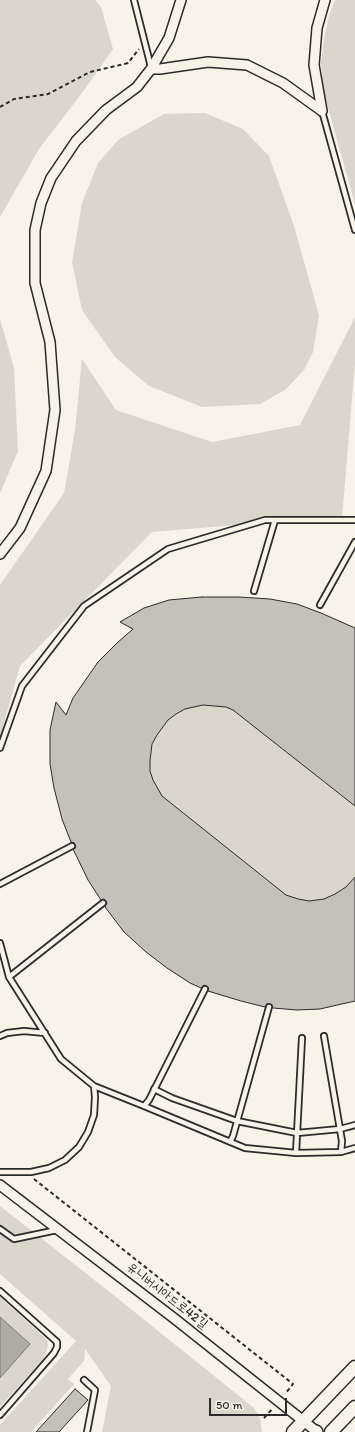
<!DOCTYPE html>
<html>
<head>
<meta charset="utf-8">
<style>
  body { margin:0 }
  #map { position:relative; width:355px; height:1432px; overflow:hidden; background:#f7f3e8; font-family:Itim,sans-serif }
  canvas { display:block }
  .scale { position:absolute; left:209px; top:1398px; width:78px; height:18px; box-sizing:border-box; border:2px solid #2b2b2b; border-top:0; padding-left:5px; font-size:12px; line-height:14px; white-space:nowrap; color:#2b2b2b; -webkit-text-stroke:3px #f7f3e8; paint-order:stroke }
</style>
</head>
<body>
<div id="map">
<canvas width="355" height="1432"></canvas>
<div class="scale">50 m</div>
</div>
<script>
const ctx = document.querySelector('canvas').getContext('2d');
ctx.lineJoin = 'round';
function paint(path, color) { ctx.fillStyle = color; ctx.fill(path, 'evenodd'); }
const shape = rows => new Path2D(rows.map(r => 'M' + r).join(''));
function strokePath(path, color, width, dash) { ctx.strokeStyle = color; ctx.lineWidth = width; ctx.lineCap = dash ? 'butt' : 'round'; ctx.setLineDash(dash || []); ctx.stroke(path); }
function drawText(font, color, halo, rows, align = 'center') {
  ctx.font = font + ' Itim,"Poor Story",sans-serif'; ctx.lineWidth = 3; ctx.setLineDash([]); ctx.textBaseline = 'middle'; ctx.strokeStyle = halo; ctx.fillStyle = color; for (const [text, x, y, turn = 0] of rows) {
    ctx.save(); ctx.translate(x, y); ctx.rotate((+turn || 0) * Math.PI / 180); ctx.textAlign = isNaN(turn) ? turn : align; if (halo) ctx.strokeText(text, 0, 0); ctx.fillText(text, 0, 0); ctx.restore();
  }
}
paint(shape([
  [0,0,95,0,101,7,113,49,82,93,39,149,0,217],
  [335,0,355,0,355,204,323,90,321,63,324,39,329,16],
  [205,113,243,129,269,156,294,226,319,315,313,352,304,370,285,390,260,404,202,407,149,386,115,357,82,310,72,262,82,203,98,163,118,140,164,114],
  [355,317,355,363,342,519,271,522,152,532,20,666,0,737,0,585,64,493,75,430,82,359,116,410,212,442,300,425],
  [0,319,14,368,18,451,0,493],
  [202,597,239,597,297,604,321,613,355,628,355,1001,320,1009,297,1010,269,1007,241,1001,214,993,190,983,167,968,146,952,124,932,105,907,88,880,74,851,62,819,54,788,50,764,50,730,56,702,66,715,73,698,98,662,117,643,133,629,119,622,144,608,169,600],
  [0,1206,111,1293,254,1408,260,1418,262,1432,102,1432,111,1386,85,1349,84,1361,68,1379,74,1384,31,1432,0,1432,0,1425,76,1341,0,1274],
  [0,1297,42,1335,47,1340,48,1345,46,1353,43,1359,0,1407,0,1378,30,1344,0,1317]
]), '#dad6cc');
const water = shape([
  [0,1317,30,1344,0,1378,0,1317]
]);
paint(water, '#afaca4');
strokePath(water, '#7a7874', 1);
const building = shape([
  [202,597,239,597,270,599,297,604,321,613,355,628,355,806,233,710,226,707,203,705,185,709,176,714,168,720,157,735,152,744,150,761,150,771,153,780,162,796,286,895,298,899,309,901,324,899,335,894,346,887,355,877,355,1001,320,1009,297,1010,273,1008,270,1004,267,1004,265,1007,241,1001,208,991,208,987,206,986,203,986,201,988,190,983,167,968,146,952,124,932,105,907,106,901,104,899,101,900,88,880,73,849,75,848,75,845,74,843,71,842,62,819,54,788,50,764,50,730,56,702,66,715,73,698,98,662,117,643,133,629,120,622,144,608,169,600,202,597],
  [75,1389,88,1400,59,1432,36,1432,75,1389]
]);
paint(building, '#c4c1b9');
strokePath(building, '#2b2b2b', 1);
const service = shape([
  [134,0,151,67],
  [322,111,355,230],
  [254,591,275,520],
  [320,605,355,542],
  [0,748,22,686,84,606,168,549,265,520,355,520],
  [0,884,72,846],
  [0,943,9,977,61,1059,94,1086,144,1106,245,1148,296,1153,341,1152,355,1148],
  [9,977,103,903],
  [0,1036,7,1033,24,1031,45,1033],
  [324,1036,342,1141,341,1152],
  [154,1089,172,1098,237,1121,297,1133,340,1129,355,1125],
  [144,1106,149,1100,205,989],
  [230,1142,233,1136,269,1007],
  [296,1153,302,1038],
  [0,1172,31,1172,49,1168,65,1160,79,1147,88,1132,94,1115,95,1097,94,1086],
  [0,1229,14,1239,57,1230],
  [0,1291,57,1342,57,1347,54,1353,0,1415],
  [84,1380,95,1390,87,1432]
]);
const minor = shape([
  [151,69,160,69,208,62,247,65,283,83,322,111],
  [322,111,314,65,317,28,325,0],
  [0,554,20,528,46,471,55,410,50,342,35,283,35,230,41,203,51,178,76,141,106,110,137,87,151,69,169,38,181,0],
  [0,1185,175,1319,316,1431]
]);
const tertiary = shape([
  [316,1431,317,1432]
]);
const secondary = shape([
  [293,1432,355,1367],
  [331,1432,355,1407]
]);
strokePath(service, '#2b2b2b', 8);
strokePath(minor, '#2b2b2b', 12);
strokePath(tertiary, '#2b2b2b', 14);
strokePath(secondary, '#2b2b2b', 15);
strokePath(shape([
  [0,107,14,99,48,94,90,72,120,65,128,63,139,49],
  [34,1179,293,1384,285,1394],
  [264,1418,273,1408]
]), '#2b2b2b', 2, [4, 3]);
strokePath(service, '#f7f3e8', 4.5);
strokePath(minor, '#f7f3e8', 9);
strokePath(tertiary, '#f7f3e8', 11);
strokePath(secondary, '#f7f3e8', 12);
drawText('13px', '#2b2b2b', '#f7f3e8', [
  ["유니버시아드로42길",167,1296,38]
]);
</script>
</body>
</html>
